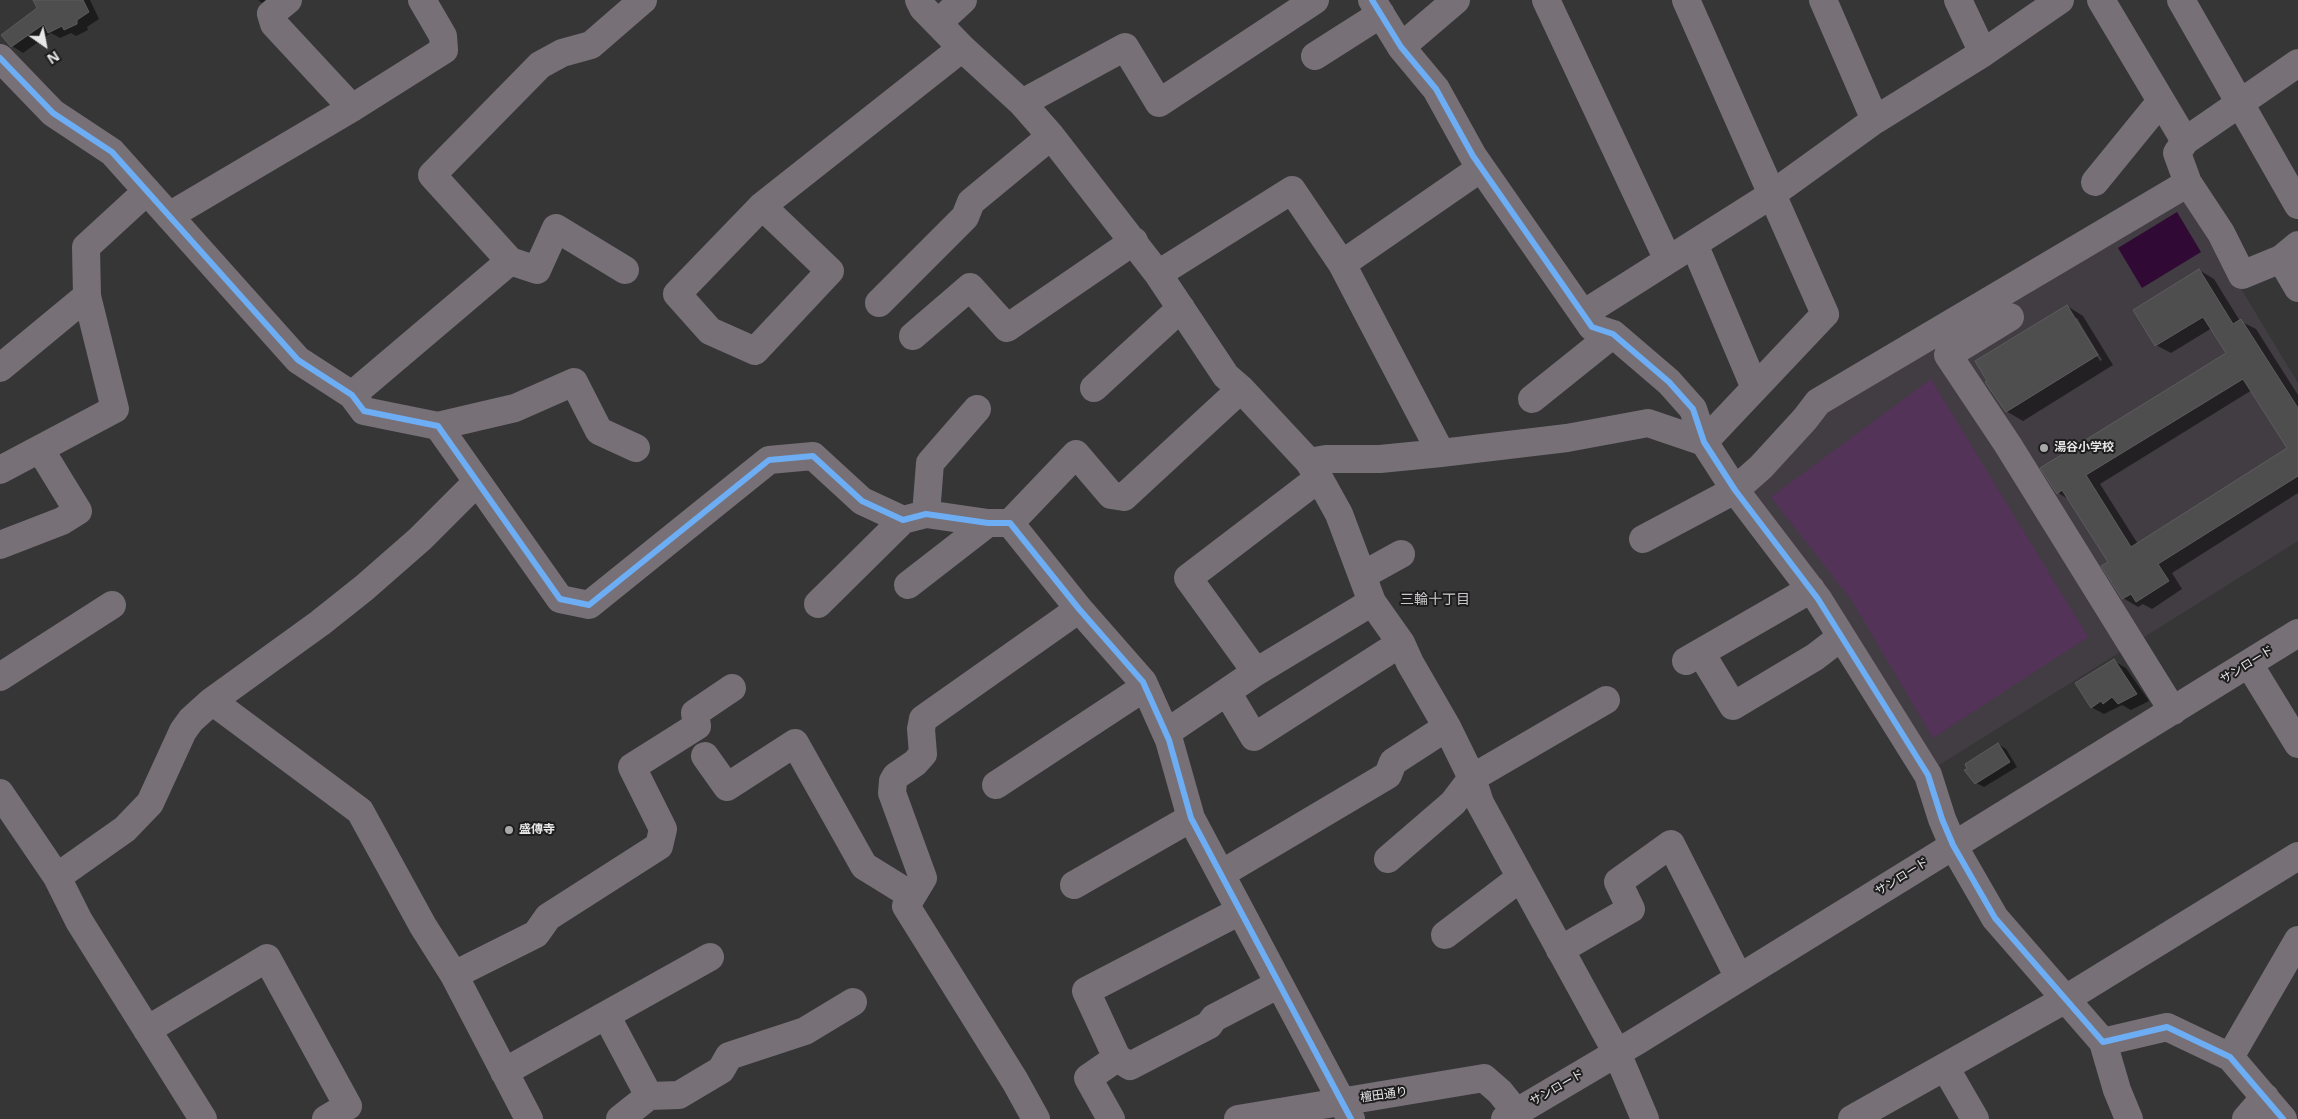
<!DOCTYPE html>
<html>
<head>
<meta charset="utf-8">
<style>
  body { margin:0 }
  #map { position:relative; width:2298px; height:1119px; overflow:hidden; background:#363636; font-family:"Noto Sans",sans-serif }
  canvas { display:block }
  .north { position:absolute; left:20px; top:20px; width:50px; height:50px; -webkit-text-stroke:4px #1e1d1e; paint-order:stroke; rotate:147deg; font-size:14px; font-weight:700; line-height:20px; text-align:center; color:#e8e7e8 }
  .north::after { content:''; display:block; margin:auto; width:18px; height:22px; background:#e8e7e8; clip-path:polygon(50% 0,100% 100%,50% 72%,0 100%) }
</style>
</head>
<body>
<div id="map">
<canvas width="2298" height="1119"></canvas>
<div class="north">N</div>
</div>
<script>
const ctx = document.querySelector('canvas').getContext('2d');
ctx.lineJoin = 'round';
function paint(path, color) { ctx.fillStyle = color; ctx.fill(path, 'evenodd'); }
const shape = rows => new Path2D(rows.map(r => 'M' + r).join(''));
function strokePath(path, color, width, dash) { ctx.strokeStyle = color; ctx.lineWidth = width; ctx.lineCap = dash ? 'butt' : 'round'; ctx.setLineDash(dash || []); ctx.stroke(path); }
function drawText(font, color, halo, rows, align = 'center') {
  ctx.font = font + ' "Noto Sans","Noto Sans JP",sans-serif'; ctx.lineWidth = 4; ctx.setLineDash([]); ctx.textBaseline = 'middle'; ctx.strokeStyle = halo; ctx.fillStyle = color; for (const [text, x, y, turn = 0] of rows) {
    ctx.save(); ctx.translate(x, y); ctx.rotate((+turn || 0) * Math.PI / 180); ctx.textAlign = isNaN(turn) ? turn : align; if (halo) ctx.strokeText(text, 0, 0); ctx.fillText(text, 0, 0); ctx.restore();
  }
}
paint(shape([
  [2178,195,2197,206,2237,282,2298,383,2298,541,1936,767,1751,492,1829,403]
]), '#423c43');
paint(shape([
  [1931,379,2088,637,1933,738,1852,601,1771,497]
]), '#543359');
paint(shape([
  [2177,212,2201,252,2142,288,2118,248]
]), '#300a35');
paint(shape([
  [41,0,90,0,99,19,87,27,88,30,76,36,71,33,60,38,51,33,23,53,12,46,3,35,39,9],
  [258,0,288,0,275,11],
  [2199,270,2214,279,2240,321,2256,329,2298,395,2298,493,2172,573,2182,589,2152,609,2143,604,2138,607,2123,598,2109,562,2070,500,2058,493,2228,353,2212,328,2171,353,2156,345],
  [2252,390,2289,448,2138,544,2100,484],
  [2067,306,2083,316,2113,365,2023,421,2006,411],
  [2074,318,2077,318,2102,360,2100,361],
  [2114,661,2126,668,2149,701,2131,710,2122,705,2104,714,2091,707],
  [1998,744,2006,749,2017,767,1984,787,1976,783]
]), '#0007');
const building = shape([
  [33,0,83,0,89,12,77,20,77,24,64,30,62,26,48,33,44,24,11,47,1,35,37,8,33,0],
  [2199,269,2233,324,2241,319,2298,408,2298,476,2158,564,2169,581,2136,602,2131,594,2122,599,2101,566,2108,562,2062,490,2057,494,2040,468,2226,353,2203,317,2155,346,2133,310,2199,269],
  [2243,379,2287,448,2131,547,2086,475,2243,379],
  [2067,305,2098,355,2006,412,1985,382,1987,381,1975,361,2067,305],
  [2114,659,2137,694,2118,704,2112,697,2103,704,2101,701,2091,708,2075,683,2114,659],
  [1998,743,2010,762,1975,784,1964,770,1967,769,1965,764,1998,743]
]);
paint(building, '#4f4e4f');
strokePath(building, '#5d5c5d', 1);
strokePath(shape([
  [288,0,271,14,274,24,352,108],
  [919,0,923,8,962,48,1022,103,1051,136,1158,274,1226,376,1241,389,1309,462,1319,478,1339,514,1372,602,1401,643,1410,663,1447,727,1472,778,1480,803,1617,1053,1645,1119],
  [1372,0,1401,47,1436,89,1473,156,1592,327,1613,334,1669,382,1693,409,1704,442,1735,490,1818,599,1928,775,1942,819,1953,845,1995,918,2103,1042,2167,1027,2230,1057,2283,1119],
  [1546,0,1668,260],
  [1686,0,1825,314,1704,442],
  [1823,0,1875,120],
  [1958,0,1983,53],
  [2101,0,2185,141,2177,153,2188,183,2221,233,2242,275,2281,259,2298,245],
  [2181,0,2298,205],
  [938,23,963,0],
  [1401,47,1456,0],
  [1315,56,1381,14],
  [0,58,53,113,112,152,298,360,352,395,364,411,438,426,560,599,589,605,769,460,813,456,862,501,903,520,926,514,988,523,1010,523,1079,609,1143,682,1169,740,1191,818,1351,1119],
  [1022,103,1125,47,1159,103,1315,0],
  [2185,141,2298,63],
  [2095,182,2161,101],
  [762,206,830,271,755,351,710,331,677,294,762,206,962,48],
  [169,216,352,108,444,50,443,36,422,0],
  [1694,244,1755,388],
  [2281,259,2298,288],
  [510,261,432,175,540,65,562,53,591,45,643,0],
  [1342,264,1481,168],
  [1158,274,1292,190,1342,264,1441,453],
  [879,303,965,217,971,202,1051,136],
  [1583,314,1771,195,1875,120,1983,53,2060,0],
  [2010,317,1948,355,2008,445,2173,711],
  [913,336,970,287,1007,328,1134,241],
  [0,368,87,296],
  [1094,388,1181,308],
  [352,395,510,261,537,270,556,228,625,270],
  [1532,399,1613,334],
  [438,426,515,408,574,382,599,431,636,448],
  [1309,462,1326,459,1380,459,1441,453,1567,438,1648,423,1704,442],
  [0,470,115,409,87,296,86,247,147,191],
  [926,514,930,463,977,409],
  [1010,523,1076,454,1111,495,1124,497,1241,389],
  [1643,539,1735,490,1761,467,1805,419,1818,402,2188,183],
  [0,545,62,521,78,511,40,449],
  [1363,575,1401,554],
  [908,585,988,523],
  [818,604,903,520],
  [1701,653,1733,706,1815,657,1841,637],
  [1686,661,1811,589],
  [2249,664,2298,744],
  [1256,672,1188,578,1319,478],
  [0,677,112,605],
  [1227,692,1254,737,1401,643],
  [212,701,360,811,423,926,454,975,529,1119],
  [1166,733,1256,672,1372,602],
  [705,756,727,787,795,743,864,866,911,895],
  [996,785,1145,687],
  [0,793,57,877,79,921,203,1119],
  [1388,859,1453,803,1472,778,1606,700],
  [1221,874,1388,775,1393,762,1447,727],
  [57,877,125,829,150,803,183,731,191,720,212,701,320,623,364,588,420,539,476,483],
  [1074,885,1191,818],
  [1240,911,1086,991,1117,1058,1130,1066,1209,1025,1214,1018,1279,984],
  [1445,935,1520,878],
  [1560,950,1631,909,1618,882,1671,844,1739,978],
  [454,975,536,934,548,917,659,846,663,829,632,767,697,726,695,713,732,688],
  [606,1015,649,1096,679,1095,721,1070,729,1056,805,1031,853,1002],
  [147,1030,267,958,348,1106,326,1119],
  [2103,1042,2117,1090,2129,1119],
  [2230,1057,2298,940],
  [1945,1067,1975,1119],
  [504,1072,710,957],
  [620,1119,649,1096],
  [1036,1119,1015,1081,906,906,923,878,892,793,893,781,896,776,915,763,923,754,921,729,923,719,1079,609],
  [1111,1119,1088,1078,1117,1058],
  [1238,1119,1484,1078,1500,1092,1516,1112],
  [1505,1119,1637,1041,2298,633],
  [1852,1119,2064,1000,2298,856],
  [2246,1119,2265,1097]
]), '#777077', 28);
strokePath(shape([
  [1372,0,1401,47,1436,89,1473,156,1592,327,1613,334,1669,382,1693,409,1704,442,1735,490,1818,599,1928,775,1942,819,1953,845,1995,918,2103,1042,2167,1027,2230,1057,2283,1119],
  [0,58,53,113,112,152,298,360,352,395,364,411,438,426,560,599,589,605,769,460,813,456,862,501,903,520,926,514,988,523,1010,523,1079,609,1143,682,1169,740,1191,818,1351,1119]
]), '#6dadf4', 6);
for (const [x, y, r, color] of [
  [2044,448,5,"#aaa9aa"],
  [509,830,5,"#aaa9aa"]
]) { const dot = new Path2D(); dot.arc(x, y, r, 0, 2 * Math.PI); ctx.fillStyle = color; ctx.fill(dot); strokePath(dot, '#1e1d1e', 2); }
drawText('bold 12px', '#e8e7e8', '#1e1d1e', [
  ["湯谷小学校",2054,448],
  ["盛傳寺",519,830]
], 'left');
drawText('12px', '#e8e7e8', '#1e1d1e', [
  ["サンロード",2247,665,-32],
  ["サンロード",1902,877,-32],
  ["サンロード",1557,1088,-30],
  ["檀田通り",1384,1095,-8]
]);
drawText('14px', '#cac7ca', '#1e1d1e', [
  ["三輪十丁目",1435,600]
]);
</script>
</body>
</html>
